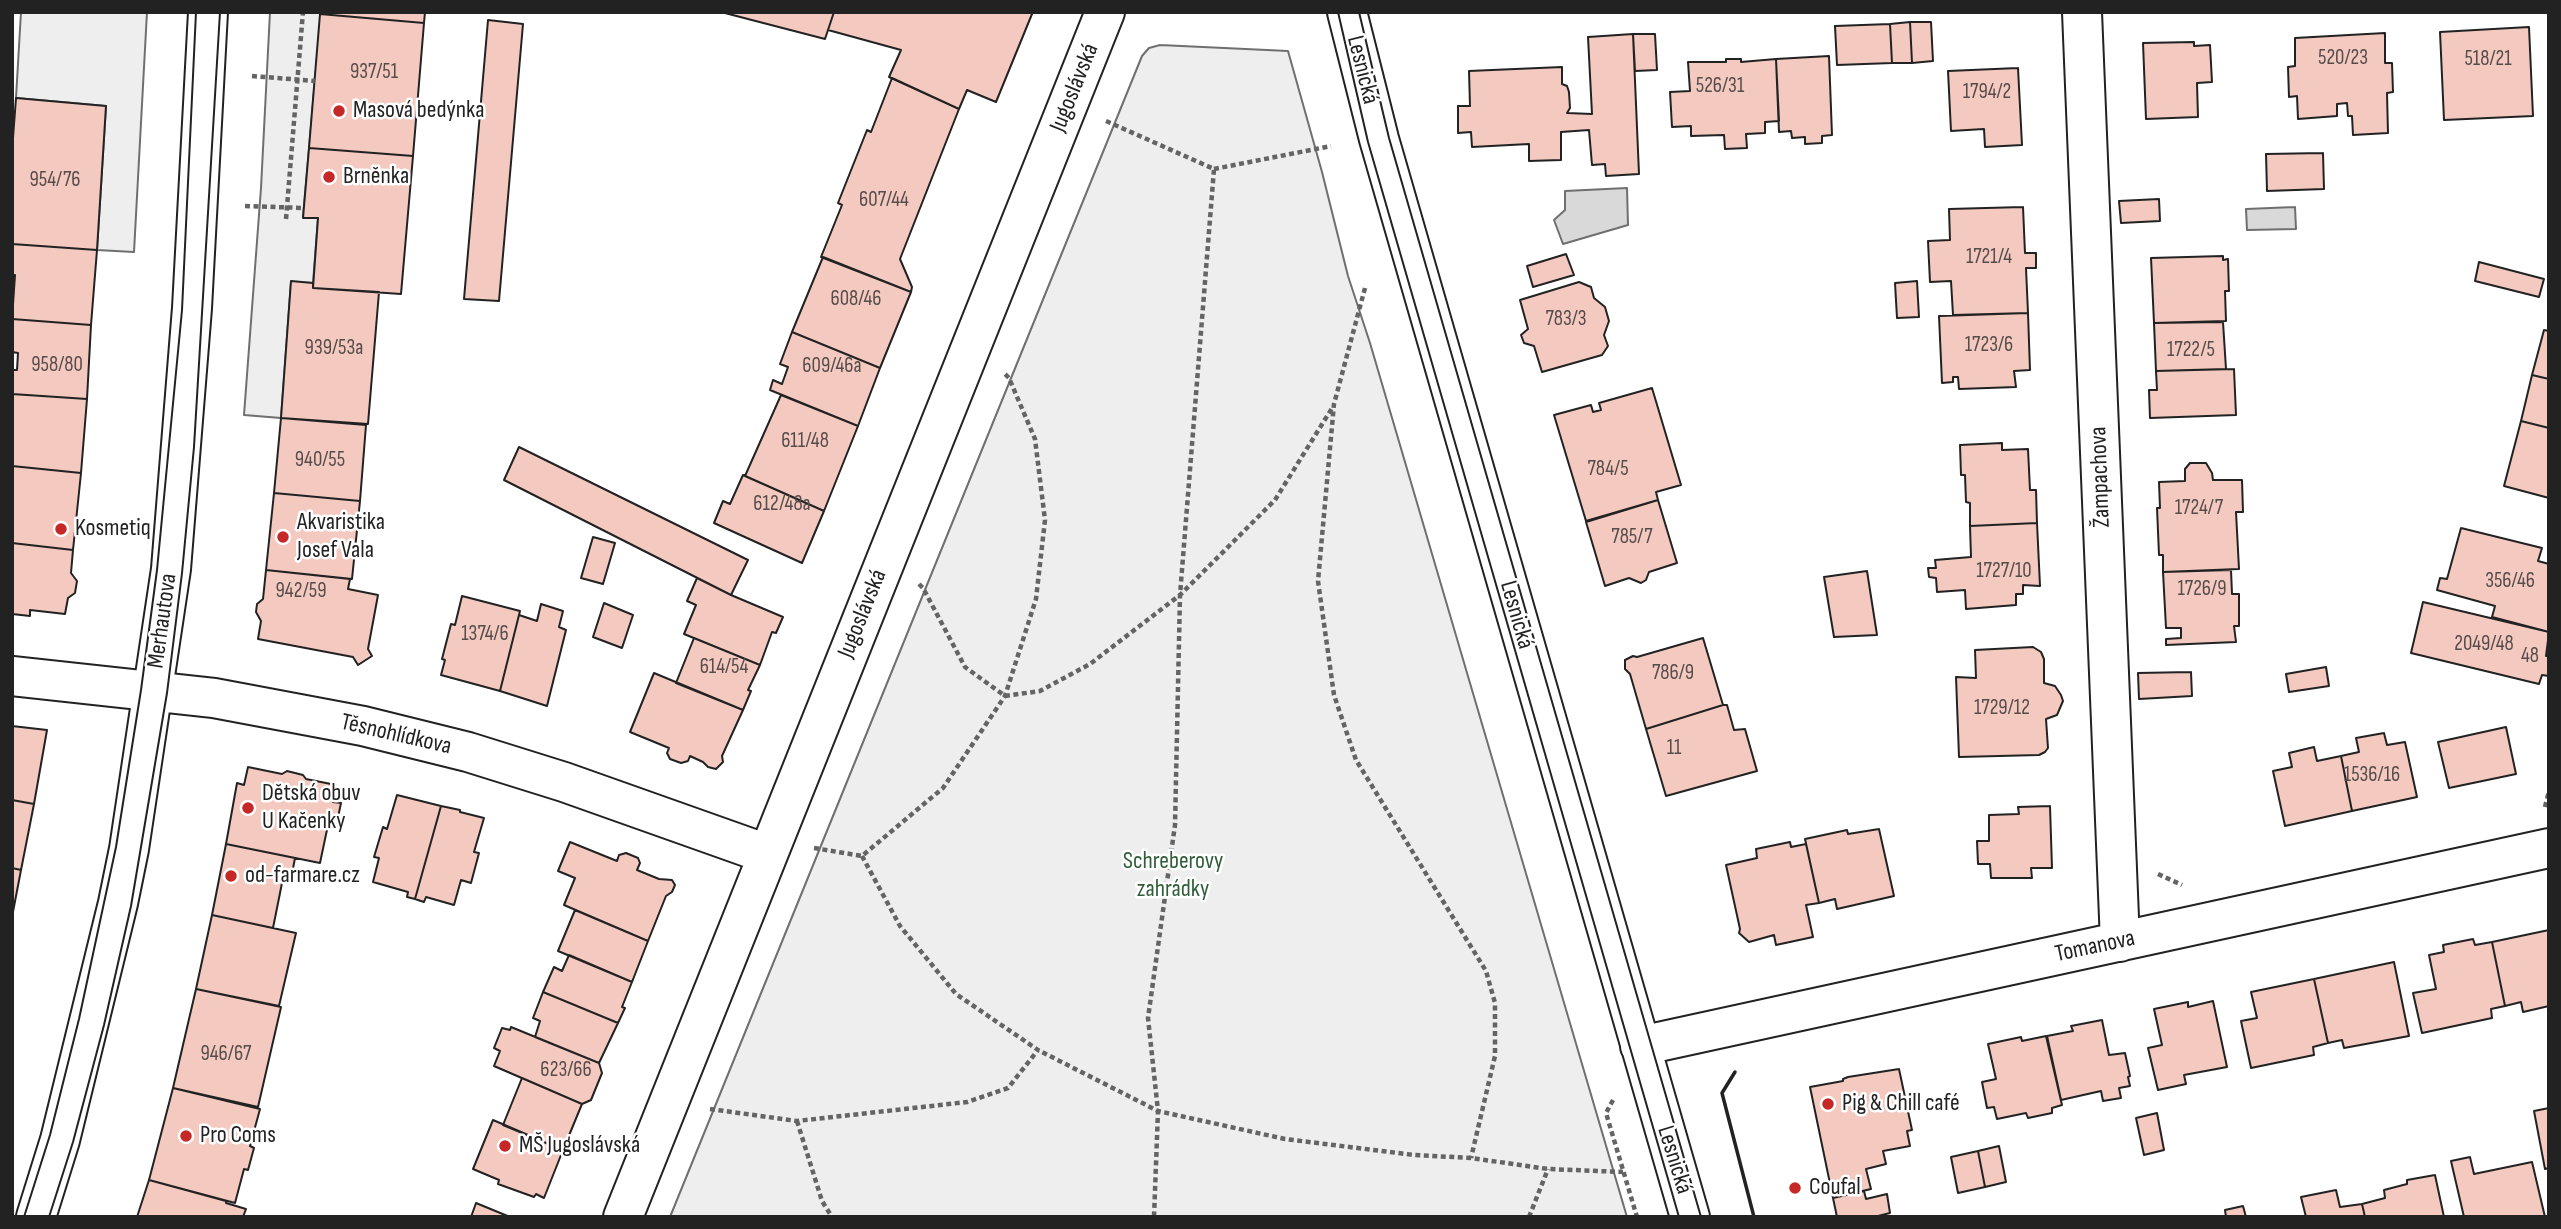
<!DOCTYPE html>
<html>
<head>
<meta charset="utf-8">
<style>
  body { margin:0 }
  #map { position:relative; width:2561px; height:1229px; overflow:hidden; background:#fff; font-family:"Sofia Sans Condensed",sans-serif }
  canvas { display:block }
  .frame { position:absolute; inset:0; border:14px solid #222; pointer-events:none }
</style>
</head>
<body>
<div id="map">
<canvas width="2561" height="1229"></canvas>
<div class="frame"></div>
</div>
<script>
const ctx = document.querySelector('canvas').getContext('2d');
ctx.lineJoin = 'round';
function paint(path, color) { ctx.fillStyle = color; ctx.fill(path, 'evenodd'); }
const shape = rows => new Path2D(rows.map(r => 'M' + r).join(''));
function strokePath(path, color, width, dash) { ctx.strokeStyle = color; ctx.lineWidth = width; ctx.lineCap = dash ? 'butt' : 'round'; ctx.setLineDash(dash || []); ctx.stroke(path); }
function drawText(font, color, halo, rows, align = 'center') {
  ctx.font = font + ' "Sofia Sans Condensed",sans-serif'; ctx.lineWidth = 5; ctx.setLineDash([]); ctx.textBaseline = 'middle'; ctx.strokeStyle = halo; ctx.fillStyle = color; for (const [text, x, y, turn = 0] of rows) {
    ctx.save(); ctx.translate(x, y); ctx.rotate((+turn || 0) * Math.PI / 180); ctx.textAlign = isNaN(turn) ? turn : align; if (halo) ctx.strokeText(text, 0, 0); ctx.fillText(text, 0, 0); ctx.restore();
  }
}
const green = shape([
  [21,12,147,12,134,252,97,250,106,106,16,98,21,12],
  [270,12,321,12,303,217,318,218,313,283,291,282,281,418,244,415,261,188,270,12],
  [1160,45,1288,51,1322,172,1348,276,1370,343,1627,1217,670,1217,1142,56,1149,48,1160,45]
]);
paint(green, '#eee');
strokePath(green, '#6f6f6f', 2);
const water = shape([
  [1627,188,1628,225,1563,244,1554,220,1565,210,1565,191,1627,188],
  [2295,207,2296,229,2247,230,2246,209,2295,207]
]);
paint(water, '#d9d9d9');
strokePath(water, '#6f6f6f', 2);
const building = shape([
  [321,12,425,12,424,23,320,14,321,12],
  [721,12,834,12,825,39,721,12],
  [834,12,1031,12,1032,14,996,102,967,90,959,109,889,77,901,50,828,30,834,12],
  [320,14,424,23,413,156,309,148,320,14],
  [488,20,523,24,499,301,464,299,488,20],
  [1910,22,1931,22,1933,61,1912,63,1910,22],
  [1910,22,1912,63,1892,63,1890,24,1910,22],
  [1890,24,1892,63,1837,65,1835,26,1890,24],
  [2529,27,2533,116,2444,120,2440,32,2529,27],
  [2385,33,2385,63,2392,63,2393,92,2387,93,2388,133,2353,135,2352,116,2348,116,2347,103,2337,104,2337,116,2298,119,2297,96,2289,97,2288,67,2295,66,2295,38,2385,33],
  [1633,34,1639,174,1606,176,1605,164,1592,165,1589,130,1561,132,1561,160,1529,161,1529,144,1472,147,1471,132,1458,133,1458,106,1470,106,1469,71,1562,67,1562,84,1567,86,1569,92,1570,108,1567,113,1592,114,1588,37,1633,34],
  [1633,34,1655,34,1657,70,1635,71,1633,34],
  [2194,42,2194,46,2210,45,2212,82,2197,83,2198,117,2146,119,2143,43,2194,42],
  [1829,56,1832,135,1822,136,1822,143,1805,144,1805,137,1792,138,1791,131,1779,132,1776,59,1829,56],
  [1726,59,1741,59,1741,62,1776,59,1779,121,1765,122,1765,133,1746,134,1747,148,1725,149,1724,135,1691,136,1691,126,1672,127,1670,92,1690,91,1688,62,1726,62,1726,59],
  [2018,68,2022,145,1985,147,1984,129,1951,131,1948,71,2018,68],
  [892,78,959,109,900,259,912,287,911,292,821,257,842,205,838,203,867,130,871,132,892,78],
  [16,98,106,106,97,250,12,244,12,151,16,98],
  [309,148,413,156,401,294,313,288,318,218,303,218,309,148],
  [2323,153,2324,189,2267,191,2266,154,2323,153],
  [2159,199,2160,221,2121,223,2119,201,2159,199],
  [2023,207,2025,253,2036,253,2036,268,2026,268,2028,313,1953,315,1951,281,1930,282,1928,241,1950,240,1949,209,2023,207],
  [12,244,97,250,91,325,12,319,15,275,12,275,12,244],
  [1566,254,1574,275,1533,287,1527,266,1566,254],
  [2223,256,2223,260,2228,259,2229,291,2225,291,2226,321,2154,323,2151,258,2223,256],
  [823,257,911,292,880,368,792,332,823,257],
  [2479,262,2544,279,2539,297,2475,281,2479,262],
  [291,281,313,283,313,288,379,292,368,424,281,418,291,281],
  [1917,281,1919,317,1897,318,1895,283,1917,281],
  [1579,282,1591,287,1594,298,1605,307,1609,321,1604,335,1608,346,1602,355,1542,372,1534,346,1524,343,1521,335,1528,329,1520,300,1579,282],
  [2028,313,2030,370,2014,371,2016,387,1959,389,1958,377,1953,377,1953,382,1942,383,1939,316,2028,313],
  [12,319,91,325,87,399,12,394,12,370,17,370,18,353,12,352,12,319],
  [2223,322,2226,369,2156,371,2154,323,2223,322],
  [2544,330,2549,331,2549,379,2532,375,2544,330],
  [792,332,880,368,858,426,770,390,773,380,782,384,788,367,780,364,792,332],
  [2234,369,2236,415,2150,418,2149,390,2157,390,2156,371,2234,369],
  [2532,375,2549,379,2549,428,2521,421,2532,375],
  [1652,388,1681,485,1656,492,1658,500,1586,521,1554,415,1591,405,1593,412,1601,410,1599,403,1652,388],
  [12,394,87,399,81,473,12,466,12,394],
  [781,395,858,426,824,511,745,476,781,395],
  [281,418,366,425,360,501,274,493,281,418],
  [2521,421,2549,428,2549,498,2504,486,2521,421],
  [2002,443,2002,450,2028,449,2030,490,2036,490,2037,523,1970,526,1970,503,1966,502,1965,475,1961,475,1960,445,2002,443],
  [519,447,748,560,731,595,504,480,519,447],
  [2190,463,2206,463,2212,473,2213,480,2242,480,2243,512,2236,512,2239,569,2163,572,2163,555,2159,555,2157,508,2160,508,2159,482,2185,481,2185,469,2190,463],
  [12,466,81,473,73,550,12,543,12,466],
  [743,475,824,511,802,563,714,523,723,501,730,504,743,475],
  [274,493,360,501,352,579,266,570,274,493],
  [1658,500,1677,563,1649,572,1646,580,1641,583,1629,578,1605,586,1586,522,1658,500],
  [2037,523,2040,586,2023,585,2023,594,2016,594,2016,605,1966,609,1965,590,1937,592,1936,578,1929,577,1928,568,1936,568,1935,560,1971,557,1970,526,2037,523],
  [2461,528,2542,548,2538,561,2549,564,2549,632,2492,617,2495,606,2437,590,2440,578,2447,579,2461,528],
  [593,537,615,543,603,584,581,578,593,537],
  [12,543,73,550,71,573,77,581,75,593,68,598,65,614,30,610,30,616,12,614,12,543],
  [266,570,350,579,348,589,378,595,368,649,372,656,358,665,353,657,258,639,261,621,256,612,257,604,263,599,266,570],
  [2231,570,2232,594,2239,594,2239,626,2234,626,2236,642,2166,645,2166,639,2181,638,2181,628,2166,628,2163,572,2231,570],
  [1867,571,1877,635,1834,637,1824,577,1867,571],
  [697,578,731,595,783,617,776,633,772,632,760,665,684,634,696,605,687,601,697,578],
  [462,596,520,611,500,691,441,675,445,660,442,659,451,624,455,625,462,596],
  [2423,602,2549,632,2546,656,2549,656,2549,676,2542,675,2539,684,2411,653,2423,602],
  [604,603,633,615,622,648,593,637,604,603],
  [541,604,563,611,559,627,566,630,547,706,500,691,519,615,537,621,541,604],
  [694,638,760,665,748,690,751,691,743,710,676,683,694,638],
  [1703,638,1723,705,1646,729,1630,674,1625,669,1625,660,1633,656,1637,657,1703,638],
  [2033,647,2041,652,2044,659,2044,683,2055,686,2061,695,2063,701,2057,715,2046,719,2048,748,2045,752,2039,755,1959,757,1956,677,1976,678,1975,650,2033,647],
  [2326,667,2329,686,2289,692,2286,674,2326,667],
  [2191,672,2192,696,2139,699,2138,673,2191,672],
  [654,673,743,710,722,756,723,762,716,769,708,767,703,762,690,756,688,761,681,763,670,759,667,753,669,748,630,732,654,673],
  [1723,705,1727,705,1734,730,1745,729,1757,771,1666,796,1646,729,1723,705],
  [12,726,47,730,34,804,12,800,12,726],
  [2506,727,2516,774,2449,788,2438,742,2506,727],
  [2384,733,2387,745,2405,742,2417,797,2352,811,2341,756,2359,752,2356,738,2384,733],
  [2314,747,2317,761,2341,756,2352,811,2285,826,2273,771,2292,767,2289,753,2314,747],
  [248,767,282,774,287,771,303,775,306,779,336,785,333,802,341,803,336,827,328,825,320,863,226,844,237,783,244,785,248,767],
  [397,795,441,806,415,899,407,897,408,892,373,882,379,858,374,857,383,827,387,829,397,795],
  [12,800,34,804,21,870,12,868,12,800],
  [441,806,460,810,460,812,484,818,474,852,479,853,471,883,461,880,454,905,426,897,424,902,415,899,441,806],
  [2050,806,2052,868,2031,868,2032,878,1991,878,1990,864,1978,864,1977,841,1989,841,1989,815,2019,814,2018,807,2050,806],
  [1879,829,1894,896,1837,909,1835,899,1819,903,1805,839,1847,830,1848,834,1879,829],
  [570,842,617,861,619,855,626,853,638,858,640,863,637,870,659,879,672,880,675,885,672,892,666,896,648,941,564,905,575,878,558,871,570,842],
  [1790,842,1791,847,1806,844,1819,903,1806,905,1813,937,1776,945,1774,935,1749,942,1739,933,1740,929,1726,865,1757,858,1756,849,1790,842],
  [226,844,295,858,292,874,284,873,273,928,212,915,226,844],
  [12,868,21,870,12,917,12,868],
  [575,910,648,941,632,982,558,951,575,910],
  [212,915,296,933,279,1006,196,989,212,915],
  [2549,930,2549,1006,2523,1012,2521,1002,2505,1006,2492,942,2549,930],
  [2473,939,2475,945,2492,942,2505,1006,2491,1009,2492,1018,2422,1033,2413,993,2436,989,2429,955,2444,952,2443,945,2473,939],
  [569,955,632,982,622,1007,625,1008,618,1023,543,992,554,967,562,971,569,955],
  [2394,962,2409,1036,2344,1048,2342,1040,2328,1043,2314,979,2394,962],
  [2314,979,2328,1043,2313,1047,2314,1055,2251,1068,2241,1021,2257,1018,2251,992,2314,979],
  [196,989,281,1007,258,1107,173,1088,196,989],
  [543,992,618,1023,599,1063,535,1037,540,1021,533,1018,543,992],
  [2213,1001,2227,1067,2184,1075,2186,1084,2158,1090,2148,1048,2162,1045,2154,1009,2188,1002,2188,1007,2213,1001],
  [2102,1020,2109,1055,2125,1053,2130,1076,2128,1077,2130,1086,2119,1088,2121,1098,2103,1101,2101,1091,2061,1100,2047,1036,2073,1031,2071,1026,2102,1020],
  [511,1027,599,1063,602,1073,591,1100,582,1104,494,1066,500,1051,494,1048,502,1028,510,1030,511,1027],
  [2046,1036,2062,1105,2052,1108,2052,1113,2028,1118,2026,1113,1997,1119,1994,1107,1987,1108,1982,1082,1996,1079,1988,1044,2021,1037,2022,1041,2046,1036],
  [1899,1069,1912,1130,1907,1131,1910,1146,1883,1151,1886,1164,1866,1169,1871,1189,1833,1198,1810,1087,1843,1081,1843,1079,1848,1077,1899,1069],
  [522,1078,582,1104,563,1150,503,1125,522,1078],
  [173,1088,260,1109,250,1146,254,1148,248,1170,244,1169,235,1203,149,1180,173,1088],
  [2549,1108,2549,1168,2545,1169,2534,1111,2549,1108],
  [2157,1113,2164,1150,2144,1155,2136,1118,2157,1113],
  [493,1120,563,1150,544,1198,536,1194,534,1197,498,1184,499,1180,473,1169,493,1120],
  [1999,1146,2006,1182,1985,1187,1978,1151,1999,1146],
  [1978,1151,1985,1187,1958,1193,1951,1157,1978,1151],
  [2470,1157,2474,1174,2532,1162,2545,1217,2464,1217,2451,1161,2470,1157],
  [2435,1175,2444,1217,2365,1217,2362,1204,2385,1198,2384,1190,2407,1184,2407,1180,2435,1175],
  [149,1180,226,1201,226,1203,246,1209,243,1217,137,1217,149,1180],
  [2336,1190,2340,1207,2362,1204,2365,1217,2306,1217,2301,1197,2336,1190],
  [1864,1191,1866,1199,1887,1194,1890,1213,1874,1217,1837,1217,1833,1198,1864,1191],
  [476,1203,510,1217,471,1217,476,1203],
  [2243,1206,2246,1217,2226,1217,2225,1210,2243,1206]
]);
paint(building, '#f3c9c0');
strokePath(building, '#222', 2);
const minor = shape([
  [1347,12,1379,139,1690,1217],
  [2082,12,2120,942],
  [12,676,214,698,363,726,468,752,564,782,767,854],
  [1640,1046,2549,848],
  [36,1217,60,1140,118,903,129,849,171,569,192,308,208,12],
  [623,1217,1105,12]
]);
strokePath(minor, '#222', 42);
strokePath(shape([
  [252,76,315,81],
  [1106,121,1214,169,1180,595,1175,825,1148,1018,1158,1111,1154,1217],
  [1214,169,1331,146],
  [245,206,304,208],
  [286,219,303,12],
  [1365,288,1334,404,1318,581,1334,695,1356,760,1486,971,1495,1003,1495,1056,1471,1158],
  [919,584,923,588,965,667,1005,696,1040,691,1090,664,1180,595,1275,500,1334,405],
  [2545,807,2549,791],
  [814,848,862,856,943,788,1005,696,1036,599,1045,520,1035,439,1009,378,1005,374],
  [862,856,900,926,956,994,1038,1050,1158,1111,1285,1139,1414,1155,1471,1158,1548,1169,1623,1172],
  [2158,874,2182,885],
  [1613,1100,1606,1113,1637,1217],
  [710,1109,797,1121,967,1102,1008,1088,1038,1050],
  [797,1121,822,1201,832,1217],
  [1529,1217,1548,1169]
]), '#646464', 4.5, [5, 3.5]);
strokePath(minor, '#fff', 38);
strokePath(shape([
  [1338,12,1368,142,1679,1217],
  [1359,12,1389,138,1701,1217],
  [24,1217,50,1135,79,1019,116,847,141,690,157,570,182,310,196,12],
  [49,1217,73,1142,104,1025,131,906,167,693,182,573,194,447,220,12]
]), '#222', 2);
strokePath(shape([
  [1735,1072,1722,1093,1754,1217]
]), '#222', 3.5);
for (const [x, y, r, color] of [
  [339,111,7,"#c62828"],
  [329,177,7,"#c62828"],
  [61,529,7,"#c62828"],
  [283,537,7,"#c62828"],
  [248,808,7,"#c62828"],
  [231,876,7,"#c62828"],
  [1828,1104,7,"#c62828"],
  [186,1136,7,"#c62828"],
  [505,1146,7,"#c62828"],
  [1795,1188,7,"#c62828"]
]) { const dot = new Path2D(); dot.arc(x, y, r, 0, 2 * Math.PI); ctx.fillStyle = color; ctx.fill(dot); strokePath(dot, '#fff', 2.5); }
drawText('21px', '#564c4a', null, [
  ["520/23",2343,59],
  ["518/21",2488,60],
  ["937/51",374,73],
  ["526/31",1720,87],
  ["1794/2",1987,93],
  ["954/76",55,181],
  ["607/44",884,201],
  ["1721/4",1989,258],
  ["608/46",856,300],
  ["783/3",1566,320],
  ["1723/6",1989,346],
  ["939/53a",334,349],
  ["1722/5",2191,351],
  ["958/80",57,366],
  ["609/46a",832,367],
  ["611/48",805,442],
  ["940/55",320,461],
  ["784/5",1608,470],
  ["612/48a",782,505],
  ["1724/7",2199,509],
  ["785/7",1632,538],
  ["1727/10",2004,572],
  ["356/46",2510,582],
  ["1726/9",2202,590],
  ["942/59",301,592],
  ["1374/6",485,635],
  ["2049/48",2484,645],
  ["48",2530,657],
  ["614/54",724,668],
  ["786/9",1673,674],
  ["1729/12",2002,709],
  ["11",1674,749],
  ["1536/16",2372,776],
  ["946/67",226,1055],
  ["623/66",566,1071]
]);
drawText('24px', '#222', '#fff', [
  ["Lesnická",1362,70,76],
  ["Jugoslávská",1075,88,-68],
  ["Žampachova",2101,477,-92],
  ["Jugoslávská",863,614,-68],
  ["Lesnická",1516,615,74],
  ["Merhautova",163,621,-82],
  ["Těsnohlídkova",396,735,13],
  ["Tomanova",2095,947,-12],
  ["Lesnická",1674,1160,73]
]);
drawText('24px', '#222', '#fff', [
  ["Masová bedýnka",353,111],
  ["Brněnka",343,177],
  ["Akvaristika",297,523],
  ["Josef Vala",297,551],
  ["Kosmetiq",75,529],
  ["Dětská obuv",262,794],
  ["U Kačenky",262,822],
  ["od-farmare.cz",245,876],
  ["Pig & Chill café",1842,1104],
  ["Pro Coms",200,1136],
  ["MŠ Jugoslávská",519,1146],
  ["Coufal",1809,1188]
], 'left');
drawText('24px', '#2f5e38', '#fff', [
  ["Schreberovy",1173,862],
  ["zahrádky",1173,890]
]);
</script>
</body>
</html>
